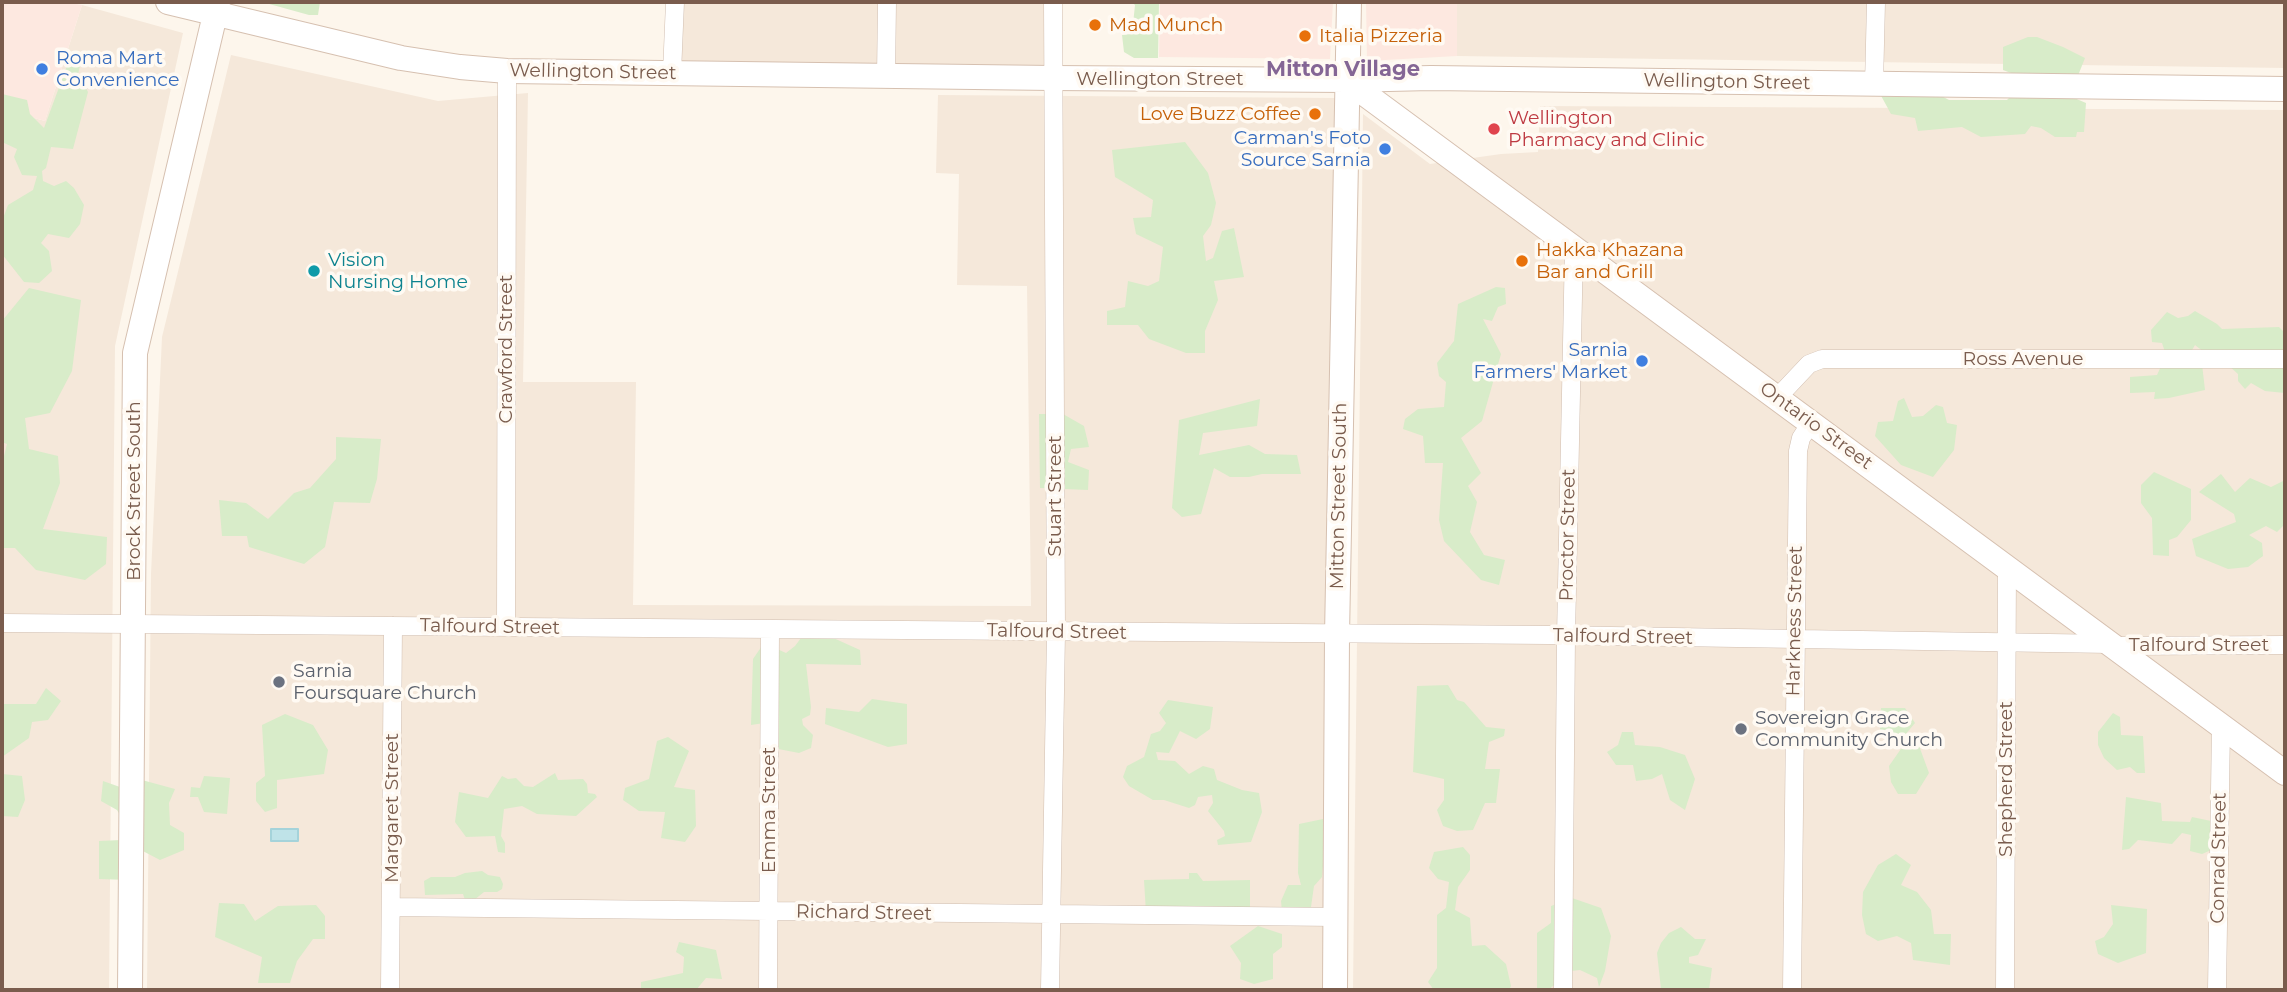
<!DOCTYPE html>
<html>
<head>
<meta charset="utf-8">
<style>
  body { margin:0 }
  #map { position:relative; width:2287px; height:992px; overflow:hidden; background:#fdf6ec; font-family:Montserrat,sans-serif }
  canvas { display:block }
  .frame { position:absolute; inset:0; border:4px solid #7a5c4d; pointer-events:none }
</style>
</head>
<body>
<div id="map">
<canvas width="2287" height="992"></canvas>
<div class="frame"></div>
</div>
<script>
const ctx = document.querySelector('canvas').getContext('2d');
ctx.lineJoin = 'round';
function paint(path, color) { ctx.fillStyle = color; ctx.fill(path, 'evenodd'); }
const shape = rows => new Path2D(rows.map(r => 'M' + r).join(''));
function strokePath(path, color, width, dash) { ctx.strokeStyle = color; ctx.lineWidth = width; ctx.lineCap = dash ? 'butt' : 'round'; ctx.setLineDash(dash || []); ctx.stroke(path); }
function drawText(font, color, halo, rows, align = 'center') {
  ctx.font = font + ' Montserrat,sans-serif'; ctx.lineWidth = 7; ctx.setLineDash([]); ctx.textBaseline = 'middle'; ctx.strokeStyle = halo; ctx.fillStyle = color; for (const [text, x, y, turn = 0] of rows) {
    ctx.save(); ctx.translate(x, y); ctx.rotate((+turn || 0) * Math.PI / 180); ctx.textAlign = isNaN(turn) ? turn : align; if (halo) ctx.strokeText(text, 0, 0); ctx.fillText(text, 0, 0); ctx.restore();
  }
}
paint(shape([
  [678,2,882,2,882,74,675,71],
  [892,2,1049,2,1048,74,891,72],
  [1457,2,2285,2,2285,68,1457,56],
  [82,5,183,33,115,346,109,990,2,990,2,109,45,121],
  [231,55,438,101,528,93,523,382,636,382,633,605,1031,606,1027,286,957,285,959,174,936,173,938,95,1335,98,1322,990,147,990,151,574,162,337],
  [1540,106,2285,110,2285,990,1353,990,1363,114,1430,164,1501,154,1538,152]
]), '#f5e8da');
paint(shape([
  [2,2,65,2,82,5,45,121,2,109],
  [1160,2,1333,2,1330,59,1159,57],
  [1366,2,1457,2,1457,56,1367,61]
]), '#fde8e0');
paint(shape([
  [262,2,320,2,318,15,309,15],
  [1132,2,1159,2,1158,58,1134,58,1124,52,1122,35,1132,34,1135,5],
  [2028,37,2037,37,2063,47,2085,58,2077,78,2061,82,2044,73,2011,73,2003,70,2003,47],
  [71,55,82,58,78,74,88,92,73,149,51,147,46,168,42,171,43,181,54,186,66,181,74,188,84,205,80,224,69,238,48,234,41,243,49,251,52,271,39,283,24,282,2,254,2,221,8,205,33,190,37,176,22,175,14,157,17,149,2,142,2,94,27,100,30,114,44,128],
  [1879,92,1934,92,1949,100,2007,100,2015,92,2065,94,2086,103,2084,132,2077,132,2076,137,2055,137,2041,128,2031,126,2025,134,1981,137,1962,127,1918,131,1915,118,1891,114],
  [1185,142,1208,173,1216,203,1211,225,1203,236,1206,261,1213,258,1222,231,1234,228,1244,277,1214,281,1218,300,1205,331,1205,353,1186,353,1149,339,1138,325,1107,325,1107,311,1125,307,1128,281,1148,286,1159,281,1163,247,1136,234,1133,218,1151,217,1153,200,1115,177,1112,150],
  [1496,287,1505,288,1506,304,1498,307,1492,321,1483,319,1501,354,1482,421,1461,438,1481,473,1468,486,1477,502,1470,532,1484,555,1505,560,1499,585,1481,580,1444,541,1439,520,1443,463,1425,463,1423,436,1403,429,1405,419,1418,409,1444,407,1446,382,1439,376,1437,363,1454,341,1458,304],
  [29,288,81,300,72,371,50,413,25,418,29,449,58,456,60,483,43,529,107,537,106,564,85,580,36,570,15,548,2,548,2,464,7,444,2,442,2,321],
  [2195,311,2217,324,2222,329,2279,327,2285,333,2285,361,2209,356,2195,345,2185,362,2168,361,2162,343,2152,342,2151,330,2167,312,2178,318,2188,316],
  [2163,362,2202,364,2205,390,2169,398,2154,399,2155,392,2130,393,2130,377,2157,375],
  [2228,365,2285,365,2285,396,2285,393,2265,391,2251,383,2245,389,2238,381,2238,374],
  [1904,398,1912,417,1923,416,1936,405,1943,407,1947,423,1957,425,1954,450,1933,477,1901,465,1875,436,1878,422,1893,421,1898,401],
  [1260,399,1257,426,1203,433,1199,455,1249,445,1265,454,1297,455,1301,474,1262,474,1249,477,1230,477,1214,468,1201,514,1182,517,1172,508,1179,420],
  [1039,414,1063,414,1084,426,1089,447,1071,449,1068,462,1089,470,1088,490,1040,488],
  [336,437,381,439,377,479,370,503,334,502,325,547,304,564,249,547,247,536,222,536,219,500,246,503,268,519,294,493,310,488,336,459],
  [2154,472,2191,489,2191,520,2177,537,2169,540,2169,556,2153,555,2152,518,2141,503,2141,485],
  [2221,474,2235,492,2250,478,2271,487,2285,480,2285,524,2277,532,2266,526,2249,535,2262,543,2263,556,2248,567,2228,569,2196,556,2192,539,2236,522,2234,514,2199,492],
  [829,636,860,650,861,665,806,664,811,707,810,715,802,719,803,725,813,735,811,748,799,753,773,748,778,721,751,725,753,659,764,643,786,653,795,646,801,638],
  [1448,685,1457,700,1464,702,1486,727,1505,729,1504,736,1489,742,1485,769,1500,769,1496,803,1485,803,1473,830,1457,831,1443,826,1437,810,1444,800,1444,779,1413,772,1417,686],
  [46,688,61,701,48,720,32,722,29,738,2,757,3,704,36,704],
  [872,699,907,704,907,744,888,747,825,724,826,708,859,712],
  [1168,700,1213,707,1210,729,1196,739,1180,731,1169,753,1156,752,1158,760,1175,761,1189,774,1203,766,1214,769,1217,780,1242,790,1259,793,1262,812,1251,842,1218,845,1217,840,1225,836,1224,831,1208,811,1213,803,1212,795,1198,797,1195,805,1189,808,1164,800,1153,800,1129,786,1123,777,1127,766,1144,757,1151,734,1160,731,1166,723,1159,713],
  [1881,708,1905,708,1915,723,1899,742,1885,736,1880,729],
  [2113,713,2120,717,2121,735,2143,736,2145,773,2137,773,2130,767,2117,770,2104,758,2098,745,2098,732],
  [285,714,313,725,328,750,324,774,277,780,277,808,265,812,256,801,256,783,265,776,262,725],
  [1622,732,1633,732,1635,745,1660,747,1685,755,1695,779,1685,810,1670,800,1662,774,1652,779,1636,781,1633,765,1616,765,1607,752,1618,745],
  [668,737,689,751,674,787,695,790,696,826,685,842,661,838,665,812,639,811,623,800,625,788,649,779,657,741],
  [1918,743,1929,773,1916,794,1898,794,1891,782,1889,766,1903,746],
  [555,773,558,780,583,779,587,784,588,793,595,794,597,797,576,816,537,814,522,806,504,809,501,836,505,843,505,853,498,852,495,836,466,837,455,822,459,792,488,798,502,776,508,779,516,778,524,786,533,787],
  [2,774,22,776,25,800,18,817,2,816],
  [204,776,230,778,227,814,204,812,198,797,190,797,191,787,200,788],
  [142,780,175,789,169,803,170,825,184,833,184,850,160,860,137,848,128,880,99,879,99,841,121,840,127,827,117,810,101,801,103,781,134,792],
  [2126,797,2161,803,2162,821,2190,822,2192,817,2211,821,2216,844,2209,851,2202,854,2190,851,2191,835,2182,833,2172,844,2138,840,2129,849,2122,850],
  [1323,819,1326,833,1322,877,1314,886,1311,907,1297,920,1283,921,1281,901,1288,885,1301,885,1298,873,1299,824],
  [1463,847,1470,855,1470,870,1458,887,1455,910,1470,918,1472,946,1485,945,1506,964,1511,986,1509,990,1434,990,1428,982,1437,968,1437,915,1446,908,1449,882,1438,879,1429,868,1434,852],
  [1896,854,1911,865,1901,885,1917,892,1931,910,1934,934,1951,934,1950,965,1913,960,1911,943,1897,936,1878,941,1866,934,1862,915,1863,892,1878,865],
  [482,871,488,875,500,877,503,884,502,889,497,892,484,892,474,900,465,900,463,894,425,895,424,881,431,877,455,877,465,873],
  [1189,873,1197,873,1203,881,1250,880,1250,915,1146,913,1144,880,1189,879],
  [1572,898,1601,908,1611,936,1605,971,1599,987,1597,978,1580,970,1571,971,1568,981,1551,987,1552,990,1537,990,1537,933,1551,923,1551,906],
  [219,903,244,904,255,921,278,906,316,905,325,916,325,939,313,939,297,961,290,983,258,983,262,957,215,937],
  [2111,905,2147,909,2146,953,2118,963,2098,954,2095,941,2104,937,2113,924],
  [1258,926,1282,934,1282,947,1273,954,1273,979,1254,984,1240,979,1241,963,1230,946],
  [1681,927,1695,939,1706,939,1698,955,1689,957,1689,963,1712,968,1709,990,1661,989,1657,953,1661,943,1669,933],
  [679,942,716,950,722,979,706,978,696,990,641,990,641,982,683,973,684,957,676,952]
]), '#d8ecc9');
const water = shape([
  [271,829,298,829,298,841,271,841,271,829]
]);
paint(water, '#bfe3e8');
strokePath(water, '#a5d3da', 2);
const street = shape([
  [672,73,675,2],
  [886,77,887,2],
  [1874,85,1876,2],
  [1777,398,1809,364,1822,359,2285,359],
  [2,623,1549,635,2111,644],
  [506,627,507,71],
  [2113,646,2285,645],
  [392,907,1336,917],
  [390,990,393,626],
  [768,990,770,630],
  [1050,990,1056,632,1053,2],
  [1563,990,1566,636,1574,247],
  [1792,990,1798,451,1801,438,1811,423],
  [2005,990,2007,567],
  [2217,990,2221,726]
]);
const secondary = shape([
  [168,2,401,58,460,67,507,71,1052,78,1346,80,1431,78,2285,89],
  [1346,80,2285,773],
  [130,990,135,353,218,2],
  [1335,990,1337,635,1349,2]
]);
strokePath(street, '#d1beb0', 19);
strokePath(secondary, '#d6c0b0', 26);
strokePath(street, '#fff', 18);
strokePath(secondary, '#fff', 24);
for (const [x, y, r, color] of [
  [1095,25,7,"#e8710a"],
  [1305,36,7,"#e8710a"],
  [42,69,7,"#3f7fe0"],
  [1315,114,7,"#e8710a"],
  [1494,129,7,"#e0444e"],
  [1385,149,7,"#3f7fe0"],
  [1522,261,7,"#e8710a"],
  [314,271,7,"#0f9aa8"],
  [1642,361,7,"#3f7fe0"],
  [279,682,7,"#6b7280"],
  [1741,729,7,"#6b7280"]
]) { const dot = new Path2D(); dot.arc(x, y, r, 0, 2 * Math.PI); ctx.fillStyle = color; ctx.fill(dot); strokePath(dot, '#fffaf3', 2.5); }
drawText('19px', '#c56008', '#fffaf3', [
  ["Mad Munch",1109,25],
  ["Italia Pizzeria",1319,36],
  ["Love Buzz Coffee",1301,114,"right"],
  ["Hakka Khazana",1536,250],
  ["Bar and Grill",1536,272]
], 'left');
drawText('19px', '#366cbe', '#fffaf3', [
  ["Roma Mart",56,58,"left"],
  ["Convenience",56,80,"left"],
  ["Carman's Foto",1371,138],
  ["Source Sarnia",1371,160],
  ["Sarnia",1628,350],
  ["Farmers' Market",1628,372]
], 'right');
drawText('19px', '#7a5c4d', '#fffaf3', [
  ["Wellington Street",593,72,1],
  ["Wellington Street",1160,79],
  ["Wellington Street",1727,82,1],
  ["Crawford Street",506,349,-90],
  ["Ross Avenue",2023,359],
  ["Ontario Street",1816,426,36],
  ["Brock Street South",134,491,-90],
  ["Stuart Street",1055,496,-90],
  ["Mitton Street South",1339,496,-89],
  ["Proctor Street",1568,535,-89],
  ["Harkness Street",1795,621,-89],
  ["Talfourd Street",490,627,1],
  ["Talfourd Street",1057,632,1],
  ["Talfourd Street",1623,637,1],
  ["Talfourd Street",2199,645],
  ["Shepherd Street",2006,779,-90],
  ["Margaret Street",392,808,-90],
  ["Emma Street",769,810,-90],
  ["Conrad Street",2219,858,-89],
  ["Richard Street",864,913,1]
]);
drawText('19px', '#be3a42', '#fffaf3', [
  ["Wellington",1508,118],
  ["Pharmacy and Clinic",1508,140]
], 'left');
drawText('19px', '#0d838f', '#fffaf3', [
  ["Vision",328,260],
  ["Nursing Home",328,282]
], 'left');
drawText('19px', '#5b616d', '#fffaf3', [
  ["Sarnia",293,671],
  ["Foursquare Church",293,693],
  ["Sovereign Grace",1755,718],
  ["Community Church",1755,740]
], 'left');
drawText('bold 21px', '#846695', '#fffaf3', [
  ["Mitton Village",1343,70]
]);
</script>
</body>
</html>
